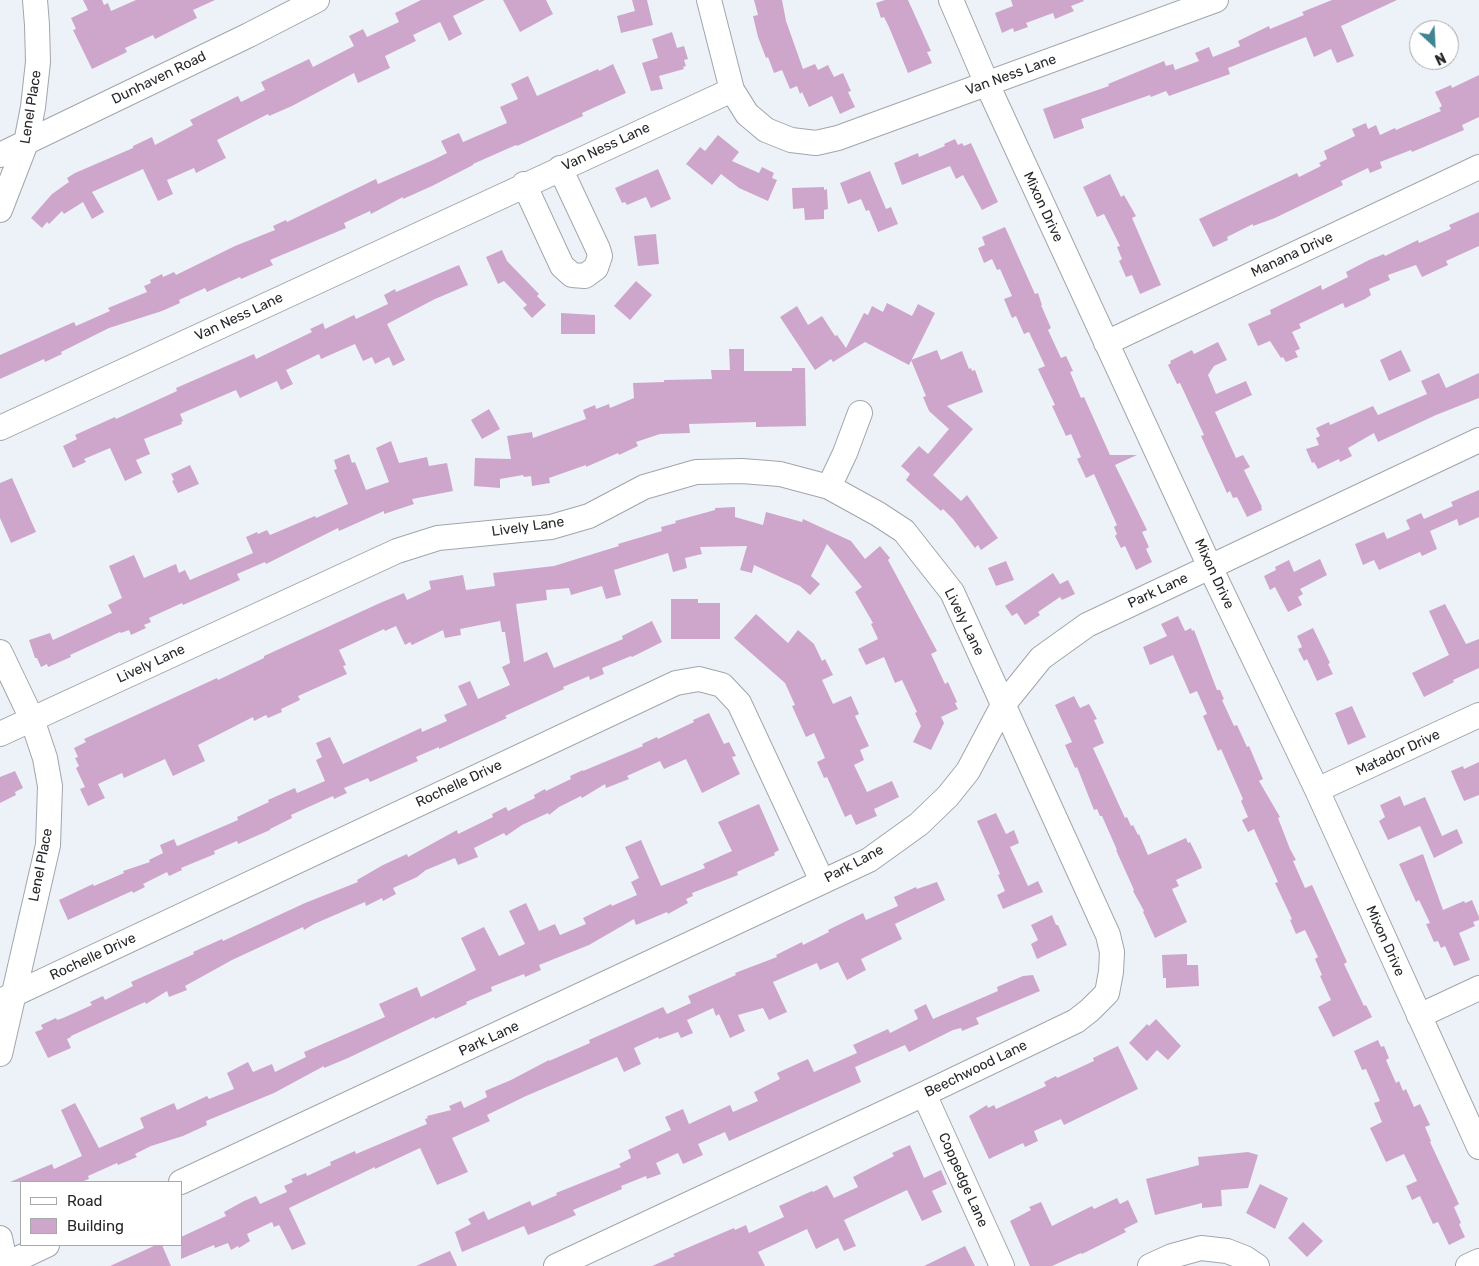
<!DOCTYPE html>
<html>
<head>
<meta charset="utf-8">
<style>
  body { margin:0 }
  #map { position:relative; width:1479px; height:1266px; overflow:hidden; background:#edf2f8; font-family:Rubik,sans-serif }
  canvas { display:block }
  .legend { position:absolute; left:20px; top:1181px; width:162px; height:65px; box-sizing:border-box; background:#fff; border:1px solid #a8a9aa; margin:0; padding:6px 9px; list-style:none; font-size:15px; color:#26282a }
  .legend li { display:flex; align-items:center; gap:10px; height:25px }
  .legend b { width:25px; border:1px solid #a8a9aa }
  .north { position:absolute; left:1409px; top:20px; width:50px; height:50px; box-sizing:border-box; background:#fff; border:1px solid #a8a9aa; border-radius:50%; rotate:155deg; font-size:14px; font-weight:700; line-height:20px; text-align:center; color:#26282a }
  .north::after { content:''; display:block; margin:auto; width:18px; height:22px; background:#3f8491; clip-path:polygon(50% 0,100% 100%,50% 72%,0 100%) }
</style>
</head>
<body>
<div id="map">
<canvas width="1479" height="1266"></canvas>
<ul class="legend">
<li><b style="height:6px;background:#fff"></b>Road</li>
<li><b style="height:14px;background:#cfa6cb"></b>Building</li>
</ul>
<div class="north">N</div>
</div>
<script>
const ctx = document.querySelector('canvas').getContext('2d');
ctx.lineJoin = 'round';
function paint(path, color) { ctx.fillStyle = color; ctx.fill(path, 'evenodd'); }
const shape = rows => new Path2D(rows.map(r => 'M' + r).join(''));
function strokePath(path, color, width, dash) { ctx.strokeStyle = color; ctx.lineWidth = width; ctx.lineCap = dash ? 'butt' : 'round'; ctx.setLineDash(dash || []); ctx.stroke(path); }
function drawText(font, color, halo, rows, align = 'center') {
  ctx.font = font + ' Rubik,sans-serif'; ctx.lineWidth = 5; ctx.setLineDash([]); ctx.textBaseline = 'middle'; ctx.strokeStyle = halo; ctx.fillStyle = color; for (const [text, x, y, turn = 0] of rows) {
    ctx.save(); ctx.translate(x, y); ctx.rotate((+turn || 0) * Math.PI / 180); ctx.textAlign = isNaN(turn) ? turn : align; if (halo) ctx.strokeText(text, 0, 0); ctx.fillText(text, 0, 0); ctx.restore();
  }
}
paint(shape([
  [83,0,102,0,104,5,108,3,111,11,136,0,215,0,193,10,197,18,155,39,153,35,125,48,127,52,92,69,73,30,76,29,71,18,88,10],
  [421,0,485,0,453,16,462,34,449,41,440,22,413,35,416,41,385,56,390,68,358,83,354,73,292,106,269,116,268,114,217,140,226,158,196,173,194,168,167,180,173,194,158,201,143,169,92,192,104,212,92,219,83,202,64,214,62,211,49,224,47,222,42,228,31,218,52,194,69,182,67,178,75,173,133,148,133,146,152,137,155,145,193,125,190,120,238,96,241,102,265,90,261,82,309,59,313,67,354,46,349,36,363,29,367,37,399,22,395,13],
  [503,0,546,0,553,14,520,32],
  [632,0,647,0,653,25,621,33,617,16,635,11],
  [754,0,782,0,786,21,803,69,815,64,818,70,828,65,834,77,843,73,851,91,848,92,855,107,840,114,832,96,809,107,802,92,800,94,797,86,790,89,782,70,774,73,768,57,766,58,758,37,753,16,758,15],
  [885,0,908,0,931,51,927,52,932,63,908,73,889,27,884,17,881,18,876,3],
  [1011,0,1083,0,1084,1,1071,6,1074,11,1055,19,1053,13,1026,23,1028,27,1014,32,1013,28,1002,33,995,13,1013,6],
  [1332,0,1397,0,1341,26,1354,56,1337,63,1331,49,1314,57,1306,37,1228,68,1230,74,1169,96,1166,91,1151,97,1150,95,1081,119,1084,128,1054,139,1043,109,1109,86,1108,84,1164,61,1166,66,1173,64,1175,70,1199,61,1195,53,1209,47,1213,57,1240,46,1238,41,1269,26,1270,29,1304,15,1302,12],
  [672,32,677,48,684,46,688,59,684,60,686,66,683,67,684,69,659,76,663,89,651,91,642,63,658,58,652,39],
  [613,64,626,93,582,113,583,116,517,146,516,145,473,164,473,165,432,186,403,199,403,197,371,214,370,211,344,223,346,228,270,260,273,265,241,279,240,277,207,292,205,288,179,300,180,303,162,311,109,328,61,352,62,354,45,362,44,359,0,379,0,355,74,322,76,326,110,311,108,308,147,292,144,286,151,283,150,280,162,274,163,277,174,272,176,275,235,246,275,230,273,226,286,220,287,222,376,179,378,184,433,160,447,153,441,141,459,133,463,142,507,123,500,107,518,99,511,84,528,76,537,96,598,69,599,71],
  [1479,75,1479,117,1462,125,1464,130,1412,152,1411,150,1380,162,1382,168,1370,173,1368,168,1341,181,1343,185,1275,218,1253,226,1253,224,1227,237,1228,240,1213,247,1199,219,1297,173,1299,177,1321,166,1319,163,1327,159,1324,151,1355,136,1352,129,1366,123,1368,129,1376,125,1380,135,1395,128,1396,130,1441,111,1439,108,1442,106,1435,92,1451,85,1452,88],
  [718,135,739,152,732,161,759,173,762,167,774,173,772,178,777,180,768,201,739,188,721,174,712,185,686,164,700,147,705,151],
  [955,139,958,145,962,143,964,146,971,143,998,202,982,210,963,175,956,179,950,166,902,185,894,163,918,153,919,157,945,146,944,144],
  [658,169,671,199,651,208,646,197,627,205,625,202,622,203,615,188],
  [870,171,886,209,891,207,898,224,878,232,869,210,866,211,861,199,848,204,840,183],
  [1110,174,1121,197,1124,195,1136,216,1132,218,1161,285,1140,294,1132,275,1126,277,1119,261,1122,259,1117,247,1120,246,1104,214,1097,217,1083,187],
  [824,187,824,190,827,189,828,209,824,210,824,219,805,220,804,208,793,209,792,188],
  [1479,212,1479,246,1446,261,1448,265,1422,277,1416,265,1388,275,1390,280,1369,289,1371,295,1365,299,1345,308,1343,303,1299,324,1301,328,1292,332,1300,349,1295,351,1298,357,1286,362,1283,357,1281,358,1270,341,1258,346,1248,324,1271,314,1270,310,1321,285,1322,290,1348,277,1346,272,1369,260,1384,254,1385,256,1418,240,1419,243,1451,229,1449,225],
  [1005,227,1035,294,1038,293,1042,305,1041,305,1051,328,1048,330,1061,358,1066,356,1073,371,1070,372,1081,398,1084,397,1110,455,1137,455,1115,465,1147,530,1142,532,1149,547,1146,549,1152,562,1136,570,1125,546,1121,548,1115,536,1117,534,1114,527,1117,525,1094,474,1086,478,1077,459,1081,457,1071,434,1066,436,1052,406,1055,405,1038,369,1045,366,1029,332,1024,334,1016,316,1012,318,1004,299,1012,296,1000,269,997,270,992,259,984,263,978,248,985,245,982,237],
  [656,234,659,264,638,266,634,236],
  [502,250,507,261,539,294,537,296,546,305,532,318,523,308,527,305,504,281,498,284,486,257],
  [459,265,468,285,435,299,387,324,405,360,393,366,389,357,375,364,372,357,363,361,355,344,321,359,319,354,286,370,293,384,281,390,277,381,240,398,236,390,180,414,183,421,181,422,182,424,144,439,150,454,136,460,142,473,125,481,110,448,84,459,86,462,73,468,63,446,77,439,75,435,115,417,116,419,177,391,176,388,254,354,256,359,312,332,310,329,323,323,325,329,354,315,356,319,388,304,384,295,395,289,396,292],
  [636,281,652,295,630,320,614,306],
  [887,303,912,316,918,304,935,313,909,365,865,342,833,362,831,359,815,370,780,317,797,306,808,325,822,316,835,336,837,335,846,348,864,313,868,315,872,306,883,312],
  [561,313,595,315,595,334,561,334],
  [1218,342,1227,360,1214,366,1208,375,1216,394,1246,381,1252,395,1215,412,1236,458,1243,455,1250,467,1244,470,1262,507,1261,507,1262,510,1247,517,1237,497,1233,498,1230,491,1227,493,1201,436,1204,435,1180,383,1177,384,1168,365,1171,363,1170,361,1192,350,1194,354],
  [729,349,744,349,744,371,792,371,792,368,805,368,806,426,756,427,756,422,689,424,690,433,660,434,636,442,638,446,619,455,618,453,586,467,586,465,549,478,550,483,532,486,531,476,524,477,523,475,500,479,500,488,474,486,475,458,511,459,507,436,532,432,533,438,586,419,583,410,595,405,596,409,609,404,610,408,634,398,633,383,664,382,664,380,712,379,711,370,730,370],
  [937,350,941,360,962,351,969,369,971,368,972,371,975,370,983,392,947,406,973,429,933,475,961,501,967,495,998,538,981,550,978,545,975,548,953,519,943,509,941,511,906,480,910,474,901,466,919,446,928,454,949,429,929,411,923,397,926,396,911,360],
  [1401,350,1411,371,1389,381,1380,360],
  [1439,373,1446,388,1479,373,1479,398,1436,415,1378,442,1374,433,1348,448,1352,456,1340,462,1339,459,1318,469,1314,462,1312,463,1306,449,1319,445,1316,438,1320,436,1316,428,1329,422,1330,425,1373,406,1378,415,1427,394,1421,381],
  [489,409,500,429,482,439,471,420],
  [391,441,399,463,427,457,429,466,447,463,453,491,412,499,414,504,384,514,384,511,339,531,338,528,266,564,265,562,237,574,240,580,183,605,182,603,149,618,151,622,144,625,146,628,131,635,129,630,121,633,120,632,70,655,71,657,48,667,47,664,41,667,37,658,35,658,29,640,50,633,53,640,112,613,108,605,122,598,109,566,134,555,144,578,176,564,179,573,185,570,190,580,253,553,246,537,257,532,258,534,267,530,270,535,315,516,316,518,348,504,334,470,337,469,334,460,349,454,352,463,355,462,366,490,389,482,376,448],
  [190,465,199,484,178,493,172,481,174,480,171,474],
  [12,478,36,532,11,543,0,518,0,483],
  [1479,490,1479,517,1459,526,1457,519,1430,531,1437,549,1422,556,1420,552,1379,570,1374,560,1363,565,1355,544,1384,532,1387,539,1410,529,1406,520,1421,513,1424,519,1453,506,1451,502],
  [735,507,735,517,763,525,766,512,802,522,803,519,851,541,865,559,880,546,890,558,888,560,937,651,931,654,945,684,948,682,957,702,955,703,958,709,941,717,944,723,931,750,913,742,921,726,915,713,917,712,902,680,895,683,884,657,866,665,858,649,878,639,871,624,873,623,855,592,862,587,827,544,811,576,820,584,810,595,800,586,754,565,752,573,740,570,747,546,700,547,702,554,685,558,687,568,673,572,668,553,614,570,621,595,606,599,602,586,571,595,569,588,546,590,547,600,516,604,524,662,547,652,554,668,623,639,622,636,652,621,662,642,632,657,631,656,602,668,604,674,590,680,589,676,563,687,564,689,505,716,507,718,439,749,439,747,416,757,418,761,370,782,368,778,344,788,347,793,334,799,333,796,304,809,291,815,292,818,270,829,270,830,238,844,237,841,214,851,215,854,181,868,182,870,169,876,167,872,143,884,145,887,133,893,132,891,68,920,59,900,93,884,94,886,124,873,123,871,150,862,149,860,163,853,160,845,174,839,177,846,180,845,238,820,237,817,269,802,268,800,295,788,297,793,325,781,316,760,322,757,316,743,330,737,343,764,421,728,422,732,447,721,444,715,467,705,458,686,470,681,478,699,510,685,502,667,510,663,505,632,502,632,500,621,460,629,461,635,445,638,443,630,412,645,410,642,405,645,396,626,385,631,384,629,339,650,346,665,343,666,347,674,298,696,300,700,281,709,282,712,268,718,266,715,254,721,253,717,198,745,205,761,173,776,165,759,124,778,122,773,98,784,105,798,88,806,80,789,85,787,76,768,79,766,75,758,78,757,74,748,86,742,84,739,217,678,218,680,264,658,264,656,380,603,404,593,407,600,431,589,429,581,463,575,466,590,495,586,493,573,554,566,619,546,618,544,662,531,661,527,676,523,675,521,715,510,715,508],
  [1320,559,1327,575,1300,589,1303,594,1298,597,1302,605,1288,612,1275,587,1270,590,1264,576,1276,570,1275,567,1289,560,1294,572],
  [1006,561,1014,580,996,586,988,568],
  [1053,573,1060,584,1068,580,1075,594,1062,600,1060,597,1038,612,1040,615,1025,625,1017,613,1012,616,1005,606],
  [671,599,698,599,698,603,720,603,720,639,671,639],
  [1445,604,1466,644,1479,639,1479,668,1453,680,1454,682,1424,697,1412,673,1449,655,1429,611],
  [756,614,788,643,798,630,814,644,822,661,825,659,833,675,822,680,833,704,851,696,859,714,855,716,869,746,860,750,864,760,854,765,867,792,892,781,899,797,874,809,877,816,856,825,851,814,845,817,827,777,824,778,817,762,825,758,814,733,806,737,792,706,795,705,785,683,734,638],
  [1178,616,1185,631,1191,628,1192,631,1194,630,1217,690,1220,690,1224,699,1222,700,1234,726,1237,725,1247,747,1249,746,1263,779,1259,781,1280,817,1278,818,1290,849,1296,860,1293,861,1305,888,1312,885,1347,962,1344,964,1364,1006,1366,1005,1372,1017,1333,1037,1318,1007,1331,1000,1320,976,1322,975,1315,959,1318,957,1305,930,1296,934,1290,920,1292,919,1275,883,1278,882,1254,829,1248,832,1242,820,1248,817,1241,801,1243,799,1221,749,1218,751,1203,716,1207,714,1197,691,1190,694,1173,655,1150,665,1143,647,1167,636,1161,624],
  [1313,628,1330,663,1328,664,1333,674,1317,681,1307,659,1304,661,1298,649,1302,647,1297,636],
  [1074,696,1080,708,1089,704,1097,719,1094,720,1104,743,1093,748,1125,818,1127,817,1131,826,1133,825,1138,835,1139,834,1148,855,1186,838,1188,843,1190,842,1200,862,1202,868,1176,880,1179,886,1172,889,1187,922,1155,938,1143,912,1144,911,1133,891,1134,890,1116,850,1117,850,1102,816,1100,816,1097,809,1094,810,1077,767,1075,768,1065,745,1072,742,1055,705],
  [1352,706,1366,737,1348,745,1335,713],
  [709,713,724,744,729,742,736,756,732,757,740,774,702,793,686,759,664,769,660,761,627,776,629,779,606,788,605,784,582,798,581,796,559,807,549,815,548,813,522,825,506,836,504,833,474,848,478,857,458,865,455,858,426,870,417,877,393,888,396,894,383,901,382,898,366,906,365,902,314,924,304,930,303,927,232,960,185,986,187,990,169,997,167,991,146,1004,145,1002,71,1036,71,1037,67,1039,71,1048,48,1058,35,1032,43,1029,41,1025,56,1018,57,1020,63,1018,92,1005,90,1002,103,996,105,1000,133,986,131,982,194,954,193,952,222,939,223,941,305,903,358,882,357,880,383,865,407,854,408,857,457,830,458,834,493,817,492,814,506,807,508,811,535,798,534,795,545,789,546,791,571,779,570,776,583,770,583,771,643,746,642,744,657,737,658,739,694,722,693,720],
  [1479,762,1479,795,1464,801,1451,771,1463,766,1464,769],
  [15,771,23,788,15,792,16,795,0,803,0,777],
  [1400,796,1404,806,1425,797,1442,836,1457,829,1463,843,1434,858,1420,826,1388,840,1379,821,1385,817,1380,805],
  [759,804,779,850,774,853,775,855,737,872,738,875,692,893,693,896,686,899,688,903,668,914,667,912,636,925,634,919,589,945,539,965,541,970,525,977,524,974,491,987,492,991,466,1002,467,1004,435,1019,434,1017,348,1058,324,1068,324,1066,274,1093,206,1121,207,1125,183,1136,151,1146,135,1154,137,1157,118,1165,117,1163,88,1176,89,1179,81,1182,10,1182,52,1164,54,1169,82,1156,61,1110,75,1103,99,1148,144,1128,140,1118,174,1103,177,1110,207,1096,209,1099,234,1089,227,1073,248,1062,253,1072,272,1064,275,1072,306,1057,304,1052,385,1017,379,1004,417,987,421,997,476,970,461,938,484,927,499,956,525,944,509,911,526,903,539,931,555,924,560,935,586,924,583,918,611,904,612,906,637,895,631,882,639,878,625,847,641,840,661,886,705,868,703,864,732,851,718,822],
  [996,813,1006,834,1014,830,1019,843,1010,847,1028,886,1038,881,1043,892,1003,909,997,895,1005,891,998,875,1000,874,977,821],
  [1423,854,1443,910,1464,901,1465,903,1472,900,1479,917,1479,920,1473,922,1475,926,1459,933,1470,960,1454,966,1445,946,1441,948,1438,941,1434,942,1426,924,1430,923,1419,900,1416,902,1399,864],
  [937,882,945,900,895,924,902,939,861,959,866,970,847,980,838,962,820,970,817,963,773,982,787,1012,769,1020,763,1008,738,1015,745,1031,730,1038,719,1014,716,1016,713,1008,687,1020,693,1033,681,1038,678,1032,659,1039,658,1037,634,1048,641,1064,624,1072,617,1057,526,1096,487,1115,490,1121,452,1138,468,1172,437,1185,420,1148,375,1169,375,1167,289,1208,306,1244,292,1250,279,1225,274,1227,272,1222,247,1234,250,1241,239,1248,238,1246,231,1250,228,1243,215,1248,214,1245,181,1259,181,1237,226,1216,224,1212,244,1201,256,1196,260,1204,287,1192,284,1186,293,1182,291,1179,306,1173,307,1176,331,1165,330,1162,355,1151,356,1154,427,1124,425,1119,428,1118,427,1116,451,1110,449,1106,461,1101,464,1108,487,1097,485,1091,511,1080,549,1060,549,1061,590,1043,589,1040,663,1007,667,1014,691,1003,688,996,736,975,735,973,777,957,776,955,802,942,803,945,829,932,828,930,863,913,866,920,898,906,894,897,916,887,917,889],
  [1052,915,1056,925,1058,925,1067,945,1037,959,1031,944,1038,940,1031,925],
  [1187,954,1187,965,1198,965,1199,986,1166,988,1166,978,1163,978,1162,955],
  [1033,975,1040,991,976,1018,979,1024,962,1031,961,1028,953,1030,909,1052,905,1045,855,1067,861,1082,729,1141,725,1132,698,1144,703,1155,683,1164,678,1153,656,1163,661,1174,647,1179,646,1176,621,1186,622,1189,573,1210,576,1215,555,1224,528,1235,524,1226,462,1252,455,1232,471,1224,468,1219,484,1211,488,1220,530,1201,532,1206,557,1195,556,1193,621,1167,619,1164,631,1158,628,1150,671,1130,665,1117,683,1109,689,1124,730,1105,733,1112,758,1101,754,1092,780,1079,777,1073,808,1059,814,1072,857,1053,853,1045,888,1029,890,1033,918,1019,914,1010,926,1004,933,1019,998,991,997,987,1023,976],
  [1156,1019,1181,1046,1168,1060,1157,1050,1147,1061,1129,1043,1147,1024,1149,1026],
  [1378,1040,1381,1047,1384,1046,1389,1058,1386,1060,1396,1083,1399,1081,1403,1091,1406,1089,1414,1107,1420,1104,1430,1125,1425,1127,1431,1141,1430,1142,1459,1204,1454,1207,1461,1223,1459,1224,1465,1237,1449,1245,1438,1222,1433,1224,1420,1196,1412,1200,1406,1186,1417,1181,1404,1154,1386,1162,1370,1128,1382,1122,1374,1103,1380,1101,1366,1069,1362,1070,1354,1051],
  [1118,1046,1138,1089,1064,1125,1061,1119,1034,1131,1038,1141,1025,1147,1023,1143,989,1159,969,1116,987,1105,988,1108,994,1105,996,1109,1046,1086,1044,1082,1056,1076,1057,1078,1094,1061,1093,1058],
  [910,1145,924,1178,941,1170,947,1184,932,1191,942,1212,922,1221,907,1190,844,1220,856,1246,844,1251,838,1238,816,1249,807,1229,758,1252,765,1266,652,1266,675,1256,673,1254,734,1228,735,1230,746,1225,749,1233,784,1217,779,1206,812,1191,813,1192,827,1185,834,1198,858,1187,853,1177,894,1156,892,1153],
  [1248,1152,1258,1155,1248,1188,1221,1190,1222,1206,1202,1208,1202,1203,1155,1215,1146,1179,1199,1165,1198,1157],
  [1260,1184,1288,1198,1275,1229,1246,1213],
  [1117,1198,1120,1204,1128,1200,1138,1222,1124,1229,1126,1232,1082,1254,1081,1253,1052,1266,1030,1266,1010,1221,1031,1210,1029,1207,1041,1202,1052,1226,1092,1206,1094,1209],
  [1303,1222,1323,1241,1307,1257,1288,1238],
  [156,1245,162,1245,171,1266,110,1266],
  [965,1246,975,1266,924,1266],
  [450,1251,457,1266,416,1266]
]), '#cfa6cb');
const minor = shape([
  [709,0,732,90,747,114,766,130,791,140,816,143,838,138,1216,0],
  [951,0,987,84,1210,567,1317,790,1479,1147],
  [0,155,249,35,317,0],
  [524,184,562,266,572,275,585,276,596,268,600,256,598,249,560,168],
  [0,210,26,143,33,107,38,62,37,25,35,0],
  [1106,343,1479,167],
  [0,428,732,90],
  [829,487,845,453,860,413],
  [0,652,32,719,45,758,50,786,48,845,0,1054],
  [0,734,397,551,438,538,551,527,589,516,644,487,696,472,742,471,780,474,829,487,878,514,904,531,952,592,1108,935,1112,952,1111,972,1107,993,1090,1010,1076,1021,924,1094,556,1266],
  [1317,790,1479,715],
  [0,1001,676,683,699,679,722,685,739,703,822,881],
  [1419,1016,1479,988],
  [924,1094,1002,1266],
  [181,1182,869,860,919,824,948,796,968,771,1003,705,1016,689,1041,658,1087,625,1479,440],
  [0,1238,6,1266],
  [2,1266,47,1245],
  [1150,1266,1172,1256,1201,1248,1227,1251,1245,1258,1257,1266],
  [1468,1266,1479,1261]
]);
strokePath(minor, '#a1a6ac', 26);
strokePath(minor, '#fff', 24);
drawText('14px', '#26282a', '#fff', [
  ["Van Ness Lane",1011,75,-20],
  ["Dunhaven Road",159,78,-26],
  ["Lenel Place",31,107,-81],
  ["Van Ness Lane",606,147,-25],
  ["Mixon Drive",1043,207,65],
  ["Manana Drive",1292,255,-25],
  ["Van Ness Lane",239,317,-25],
  ["Lively Lane",528,527,-8],
  ["Mixon Drive",1214,574,65],
  ["Park Lane",1158,591,-25],
  ["Lively Lane",964,622,64],
  ["Lively Lane",151,664,-25],
  ["Matador Drive",1398,753,-25],
  ["Rochelle Drive",459,784,-25],
  ["Park Lane",854,864,-28],
  ["Lenel Place",41,865,-79],
  ["Mixon Drive",1385,941,66],
  ["Rochelle Drive",93,957,-25],
  ["Park Lane",489,1039,-25],
  ["Beechwood Lane",976,1069,-26],
  ["Coppedge Lane",963,1180,66]
]);
</script>
</body>
</html>
